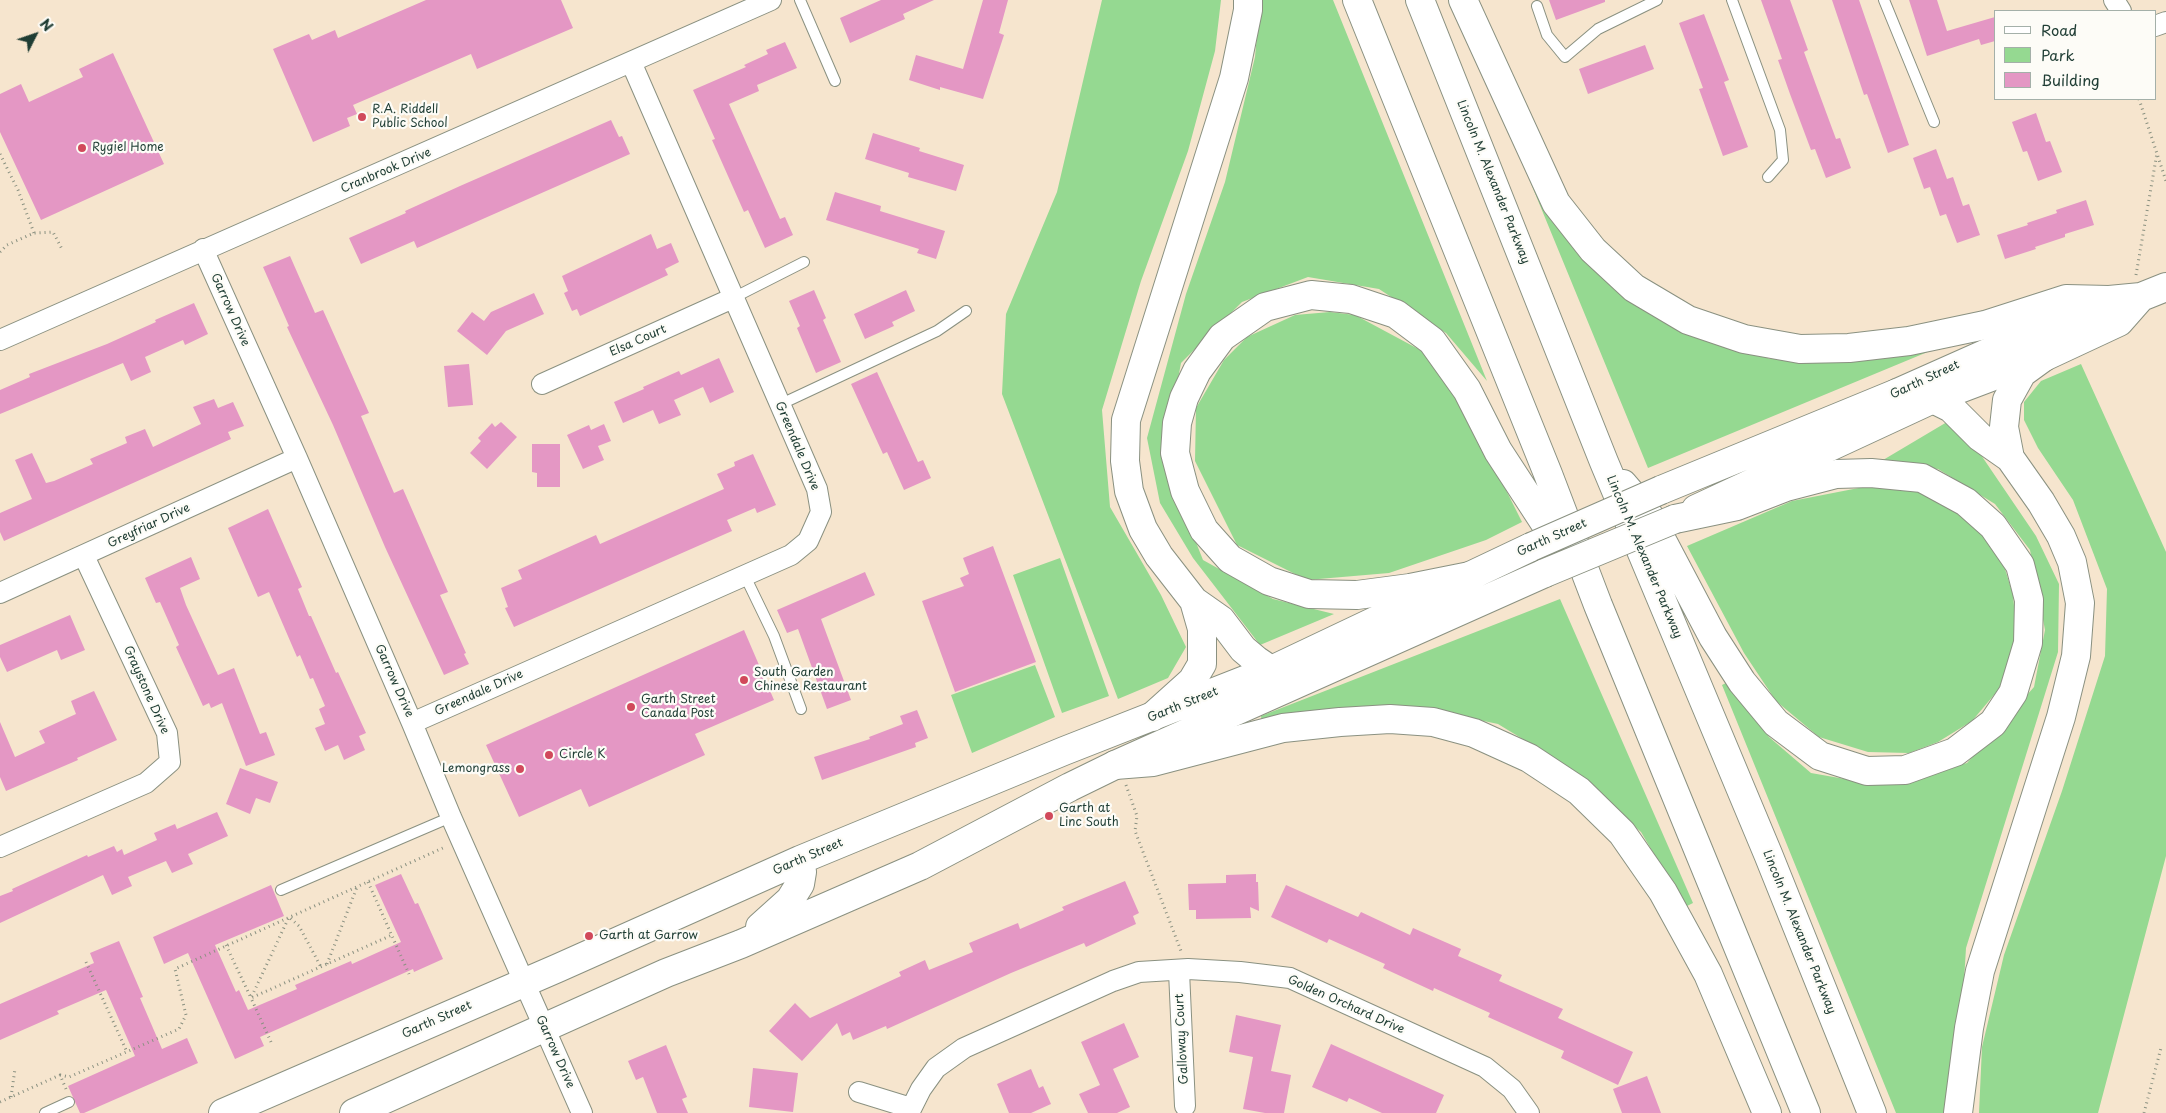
<!DOCTYPE html>
<html>
<head>
<meta charset="utf-8">
<style>
  body { margin:0 }
  #map { position:relative; width:2166px; height:1113px; overflow:hidden; background:#f6e5ce; font-family:"Playpen Sans",sans-serif }
  canvas { display:block }
  .legend { position:absolute; left:1994px; top:10px; width:162px; height:90px; box-sizing:border-box; background:#fdfcf7; border:1px solid #a4b0a9; margin:0; padding:6px 9px; list-style:none; font-size:15px; color:#1f3d34 }
  .legend li { display:flex; align-items:center; gap:10px; height:25px }
  .legend b { width:25px; border:1px solid #a4b0a9 }
  .north { position:absolute; left:10px; top:10px; width:50px; height:50px; -webkit-text-stroke:4px #fdfcf7; paint-order:stroke; rotate:49deg; font-size:14px; font-weight:700; line-height:20px; text-align:center; color:#1f3d34 }
  .north::after { content:''; display:block; margin:auto; width:18px; height:22px; background:#1f3d34; clip-path:polygon(50% 0,100% 100%,50% 72%,0 100%) }
</style>
</head>
<body>
<div id="map">
<canvas width="2166" height="1113"></canvas>
<ul class="legend">
<li><b style="height:6px;background:#fff"></b>Road</li>
<li><b style="height:14px;background:#95d991"></b>Park</li>
<li><b style="height:14px;background:#e497c4"></b>Building</li>
</ul>
<div class="north">N</div>
</div>
<script>
const ctx = document.querySelector('canvas').getContext('2d');
ctx.lineJoin = 'round';
function paint(path, color) { ctx.fillStyle = color; ctx.fill(path, 'evenodd'); }
const shape = rows => new Path2D(rows.map(r => 'M' + r).join(''));
function strokePath(path, color, width, dash) { ctx.strokeStyle = color; ctx.lineWidth = width; ctx.lineCap = dash ? 'butt' : 'round'; ctx.setLineDash(dash || []); ctx.stroke(path); }
function drawText(font, color, halo, rows, align = 'center') {
  ctx.font = font + ' "Playpen Sans",sans-serif'; ctx.lineWidth = 4.5; ctx.setLineDash([]); ctx.textBaseline = 'middle'; ctx.strokeStyle = halo; ctx.fillStyle = color; for (const [text, x, y, turn = 0] of rows) {
    ctx.save(); ctx.translate(x, y); ctx.rotate((+turn || 0) * Math.PI / 180); ctx.textAlign = isNaN(turn) ? turn : align; if (halo) ctx.strokeText(text, 0, 0); ctx.fillText(text, 0, 0); ctx.restore();
  }
}
paint(shape([
  [1102,0,1221,0,1215,51,1188,151,1141,281,1102,410,1110,507,1161,595,1186,647,1168,678,1118,699,1002,394,1006,314,1057,192],
  [1260,0,1333,0,1487,381,1446,333,1379,289,1308,277,1242,302,1181,363,1163,459,1203,560,1273,599,1334,614,1260,645,1193,558,1160,503,1147,438,1186,294,1225,182,1255,57],
  [1525,169,1565,230,1641,309,1770,359,1942,346,1648,468],
  [1330,312,1355,315,1424,352,1465,408,1522,522,1486,540,1389,573,1307,580,1237,545,1195,461,1196,408,1224,360,1247,337,1295,315],
  [2081,364,2166,552,2166,856,2098,1113,1979,1113,1982,1047,2004,955,2062,791,2105,656,2107,589,2073,500,2038,448,2024,420,2024,402,2041,381],
  [1947,422,1981,455,2036,536,2059,584,2058,652,1966,948,1956,1113,1896,1113,1722,685,1730,681,1769,737,1811,773,1879,785,1967,763,2034,687,2045,630,2030,550,1995,504,1938,469,1878,463],
  [1879,484,1921,490,1964,513,2002,559,2013,595,2017,638,1999,689,1972,721,1938,742,1909,753,1868,752,1819,737,1776,701,1744,653,1687,546,1792,501],
  [1060,558,1109,696,1062,713,1013,575],
  [1560,599,1693,903,1685,907,1641,832,1567,766,1498,724,1422,708,1262,724,1261,716],
  [1035,665,1055,717,972,753,951,695]
]), '#95d991');
paint(shape([
  [426,0,561,0,573,28,477,69,471,54,353,105,357,114,347,118,350,126,313,142,273,49,309,34,312,40,335,30,338,38],
  [881,0,934,0,903,14,905,19,850,43,840,18],
  [983,0,1008,0,999,33,1004,35,983,99,940,87,940,90,909,80,916,55,963,69],
  [1549,0,1605,0,1605,2,1556,20],
  [1761,0,1790,0,1808,50,1804,52,1816,85,1836,139,1840,138,1851,168,1826,178,1815,149,1811,150,1790,94,1778,60,1782,59],
  [1832,0,1859,0,1909,145,1888,153,1867,94,1864,95],
  [1909,0,1937,0,1947,31,1995,17,1995,41,1981,45,1979,39,1927,56],
  [1704,14,1729,80,1724,82,1748,147,1723,156,1699,89,1703,88,1679,23],
  [785,42,797,68,757,85,759,91,729,104,780,219,785,217,793,235,765,248,748,210,744,212,712,140,715,139,693,90,746,67,744,65,768,54,766,50],
  [1645,45,1654,69,1588,94,1579,69],
  [113,53,164,164,41,220,0,132,0,94,21,84,29,102,83,77,79,69],
  [2036,113,2046,142,2050,141,2062,172,2038,181,2027,151,2023,152,2012,122],
  [611,120,619,137,622,136,630,154,417,248,414,241,361,264,349,238,406,213,405,211,460,186],
  [873,133,920,148,919,151,964,165,956,191,908,177,909,173,865,159],
  [1936,149,1947,179,1953,177,1963,206,1969,204,1980,235,1957,243,1946,214,1940,216,1930,187,1924,189,1913,158],
  [835,192,881,206,880,211,945,231,936,259,917,253,919,249,826,220],
  [2086,200,2094,225,2065,234,2065,237,2035,247,2036,249,2005,259,1997,235,2028,225,2027,223,2057,213,2056,210],
  [651,234,657,249,671,243,679,262,665,269,668,275,580,316,577,309,572,311,564,293,568,291,562,276],
  [290,256,315,313,323,310,369,413,361,416,394,493,403,489,448,592,440,595,466,653,464,654,469,664,444,675,385,547,333,425,287,327,289,326,263,267],
  [814,290,826,318,823,320,841,362,816,373,797,328,800,326,789,301],
  [906,290,915,311,892,322,894,326,865,339,854,314],
  [534,293,544,314,506,331,487,355,457,331,472,312,484,321,491,312],
  [194,303,208,334,185,345,183,340,145,357,151,372,131,381,123,363,0,414,0,390,30,377,29,374,107,344,156,322,155,320],
  [719,358,734,392,710,403,703,387,674,400,681,415,659,424,653,410,623,423,614,402,644,389,643,387,679,371,681,375],
  [469,364,473,405,448,407,444,366],
  [877,372,918,462,923,460,931,478,904,490,887,452,883,454,851,384],
  [214,399,218,408,233,402,244,426,228,432,231,439,4,541,0,532,0,513,32,499,15,460,32,453,46,483,54,481,93,464,90,459,127,443,125,437,145,429,153,447,201,424,193,407],
  [501,422,517,437,487,469,470,453,481,441,478,438,492,423,495,427],
  [604,424,611,441,598,446,604,460,583,469,567,435,589,425,591,430],
  [532,444,560,444,560,487,537,487,537,473,532,472],
  [753,454,776,505,757,513,755,508,727,520,732,531,514,627,505,608,508,607,501,588,522,579,518,570,596,535,600,544,724,489,717,474,735,466,734,462],
  [268,509,302,587,298,589,309,616,311,616,336,673,338,672,366,733,359,736,365,750,344,760,338,745,325,751,315,728,325,724,319,709,325,706,313,678,310,679,300,655,297,657,269,592,258,597,228,528],
  [993,546,1036,662,955,692,922,601,964,586,960,578,969,574,963,558],
  [191,557,200,579,180,588,186,605,218,675,234,668,260,734,266,732,275,755,246,766,222,703,211,708,209,703,203,706,176,647,179,645,160,602,156,603,145,578],
  [865,572,875,595,821,619,851,700,827,709,798,629,787,633,777,610],
  [70,615,85,650,61,660,57,650,7,672,0,657,0,645],
  [744,630,774,700,695,734,705,755,589,807,581,789,519,817,486,745],
  [94,691,117,740,77,758,78,760,6,791,0,777,0,722,15,757,45,743,39,731,76,714,71,701],
  [917,710,928,738,915,743,916,747,822,780,814,757,870,739,869,737,903,724,900,716],
  [240,768,278,782,270,803,256,798,250,814,226,804],
  [217,812,228,836,188,854,193,864,172,873,166,861,128,877,132,886,112,895,103,875,0,923,0,896,13,891,12,889,87,855,88,857,114,846,117,852,122,849,124,855,157,840,154,833,175,824,177,829],
  [401,874,415,904,418,903,443,959,414,972,413,969,260,1037,264,1046,235,1059,188,953,164,964,153,937,271,885,284,916,215,945,236,992,239,990,248,1010,297,989,295,985,351,961,352,964,401,942,375,885],
  [1256,874,1256,882,1258,882,1259,911,1250,907,1251,918,1196,919,1196,910,1189,910,1188,884,1226,883,1226,875],
  [1125,881,1139,913,1133,916,1136,924,1086,947,1084,943,1011,973,887,1029,886,1026,853,1040,850,1032,842,1036,837,1023,802,1061,769,1031,795,1003,810,1018,901,976,899,972,925,960,929,970,973,952,969,943,1018,923,1020,929,1064,910,1062,907],
  [1286,885,1358,917,1361,912,1410,935,1413,928,1461,949,1458,956,1502,975,1499,981,1563,1009,1558,1018,1633,1052,1618,1085,1561,1058,1564,1051,1488,1017,1490,1013,1434,988,1433,991,1383,968,1385,964,1329,939,1327,943,1271,917],
  [119,941,143,997,140,998,162,1049,187,1038,198,1063,84,1113,80,1113,68,1086,135,1056,106,990,57,1011,59,1014,0,1040,0,1004,94,963,90,953],
  [1236,1015,1281,1025,1271,1071,1291,1075,1284,1113,1265,1113,1243,1109,1253,1057,1229,1052],
  [1124,1023,1139,1057,1113,1069,1130,1107,1117,1113,1088,1113,1079,1094,1100,1085,1081,1042],
  [1331,1044,1444,1095,1436,1113,1382,1113,1349,1098,1347,1102,1312,1087],
  [666,1045,687,1097,682,1099,688,1113,657,1113,643,1077,636,1080,628,1061],
  [753,1068,798,1073,793,1112,749,1107],
  [1031,1069,1039,1088,1043,1086,1051,1104,1031,1113,1009,1113,997,1084],
  [1647,1076,1661,1113,1622,1113,1613,1089]
]), '#e497c4');
const lane = shape([
  [800,0,835,81],
  [1732,0,1780,130,1783,160,1768,177],
  [1884,0,1934,122],
  [1537,6,1547,35,1565,57,1598,29,1657,0],
  [733,298,804,262],
  [779,405,937,331,966,311],
  [745,576,774,636,801,709],
  [281,890,451,817],
  [45,1113,69,1102]
]);
const street = shape([
  [2114,0,2121,11],
  [2155,26,2166,22],
  [203,249,297,458,412,723,451,817,582,1113],
  [0,340,771,0],
  [542,384,733,298],
  [0,593,297,458],
  [412,723,791,555,808,541,821,512,817,489,631,62],
  [0,847,146,783,170,762,167,733,84,556],
  [1179,971,1185,1106],
  [859,1092,911,1108],
  [909,1113,921,1089,936,1068,964,1048,1113,981,1139,972,1188,969,1240,972,1290,978,1485,1067,1512,1089,1529,1113]
]);
const secondary = shape([
  [1661,490,1897,393,2079,312,2109,300,2141,297,2166,287],
  [1696,509,1933,399,2044,357,2119,322,2141,297],
  [760,927,790,900,800,884,802,872,800,860],
  [223,1113,558,968,800,860,1064,751,1278,667,1531,547],
  [354,1113,666,973,741,944,920,866,1070,787,1115,765,1545,573]
]);
const highway = shape([
  [1248,0,1248,10,1234,78,1126,420,1125,461,1129,491,1143,529,1159,556,1194,601,1221,620,1243,649,1256,660,1278,675,1301,681],
  [1357,0,1548,474,1598,605,1806,1113],
  [1420,0,1604,462,1768,854,1872,1113],
  [1463,0,1556,203,1593,250,1634,288,1688,320,1744,339,1800,349,1849,348,1909,341,1985,325,2066,299,2109,300],
  [1897,393,1933,399,1951,408,1980,437,2010,458,2041,502,2061,536,2072,562,2080,603,2076,656,2061,717,1980,971,1969,1028,1958,1113],
  [2010,458,2004,427,2007,400,2022,373,2044,357],
  [1623,484,1647,512,1713,637,1742,682,1776,723,1820,756,1867,771,1905,770,1955,752,1993,723,2013,693,2028,643,2029,600,2020,565,1993,526,1966,502,1922,478,1871,473,1836,474,1786,487,1737,506,1675,519],
  [1470,576,1410,588,1357,595,1309,594,1269,581,1230,559,1204,530,1185,491,1175,453,1177,423,1184,398,1197,371,1222,337,1265,307,1311,295,1351,299,1396,314,1432,341,1467,390,1498,451,1567,557],
  [1152,717,1192,681,1202,664,1202,629,1194,601],
  [1115,765,1153,762,1283,728,1340,722,1390,719,1433,722,1474,733,1529,758,1579,791,1622,833,1663,892,1708,974,1767,1113]
]);
strokePath(lane, '#8a9181', 12);
strokePath(street, '#8a9181', 22);
strokePath(secondary, '#8a9181', 30);
strokePath(highway, '#8a9181', 30);
strokePath(shape([
  [2139,99,2166,181],
  [0,154,18,190,34,233],
  [0,252,7,245,34,233,53,232,63,251],
  [2136,275,2157,153],
  [1126,785,1137,816,1135,831,1181,951],
  [368,882,409,974],
  [226,945,251,998,392,935],
  [86,962,127,1052],
  [327,964,357,887],
  [271,1042,251,998,289,917,299,926,321,967],
  [60,1075,69,1077,179,1029,186,1015,175,969,445,847],
  [11,1097,15,1069],
  [0,1102,60,1075,66,1089],
  [2144,1113,2161,1048]
]), '#8a9181', 3, [1, 4]);
strokePath(lane, '#fff', 10);
strokePath(street, '#fff', 20);
strokePath(secondary, '#fff', 28);
strokePath(highway, '#fff', 28);
const secondaryBridge = shape([
  [1531,547,1661,490],
  [1545,573,1675,519]
]);
strokePath(secondaryBridge, '#8a9181', 30, []);
strokePath(secondaryBridge, '#fff', 28);
for (const [x, y, r, color] of [
  [362,117,5,"#d1495b"],
  [82,148,5,"#d1495b"],
  [744,680,5,"#d1495b"],
  [631,707,5,"#d1495b"],
  [549,755,5,"#d1495b"],
  [520,769,5,"#d1495b"],
  [1049,816,5,"#d1495b"],
  [589,936,5,"#d1495b"]
]) { const dot = new Path2D(); dot.arc(x, y, r, 0, 2 * Math.PI); ctx.fillStyle = color; ctx.fill(dot); strokePath(dot, '#fdfcf7', 2); }
drawText('12px', '#1f3d34', '#fdfcf7', [
  ["R.A. Riddell",372,110],
  ["Public School",372,124],
  ["Rygiel Home",92,148],
  ["South Garden",754,673],
  ["Chinese Restaurant",754,687],
  ["Garth Street",641,700],
  ["Canada Post",641,714],
  ["Circle K",559,755],
  ["Lemongrass",510,769,"right"],
  ["Garth at",1059,809],
  ["Linc South",1059,823],
  ["Garth at Garrow",599,936]
], 'left');
drawText('12px', '#1f3d34', '#fdfcf7', [
  ["Cranbrook Drive",386,171,-23],
  ["Lincoln M. Alexander Parkway",1493,182,68],
  ["Garrow Drive",230,310,66],
  ["Elsa Court",638,341,-24],
  ["Garth Street",1925,380,-25],
  ["Greendale Drive",797,446,67],
  ["Greyfriar Drive",149,526,-25],
  ["Garth Street",1552,538,-24],
  ["Lincoln M. Alexander Parkway",1644,557,67],
  ["Garrow Drive",394,681,66],
  ["Graystone Drive",146,690,66],
  ["Greendale Drive",479,693,-24],
  ["Garth Street",1183,705,-22],
  ["Garth Street",808,857,-23],
  ["Lincoln M. Alexander Parkway",1799,932,68],
  ["Golden Orchard Drive",1346,1005,24],
  ["Garth Street",437,1020,-24],
  ["Galloway Court",1182,1039,-93],
  ["Garrow Drive",555,1052,66]
]);
</script>
</body>
</html>
